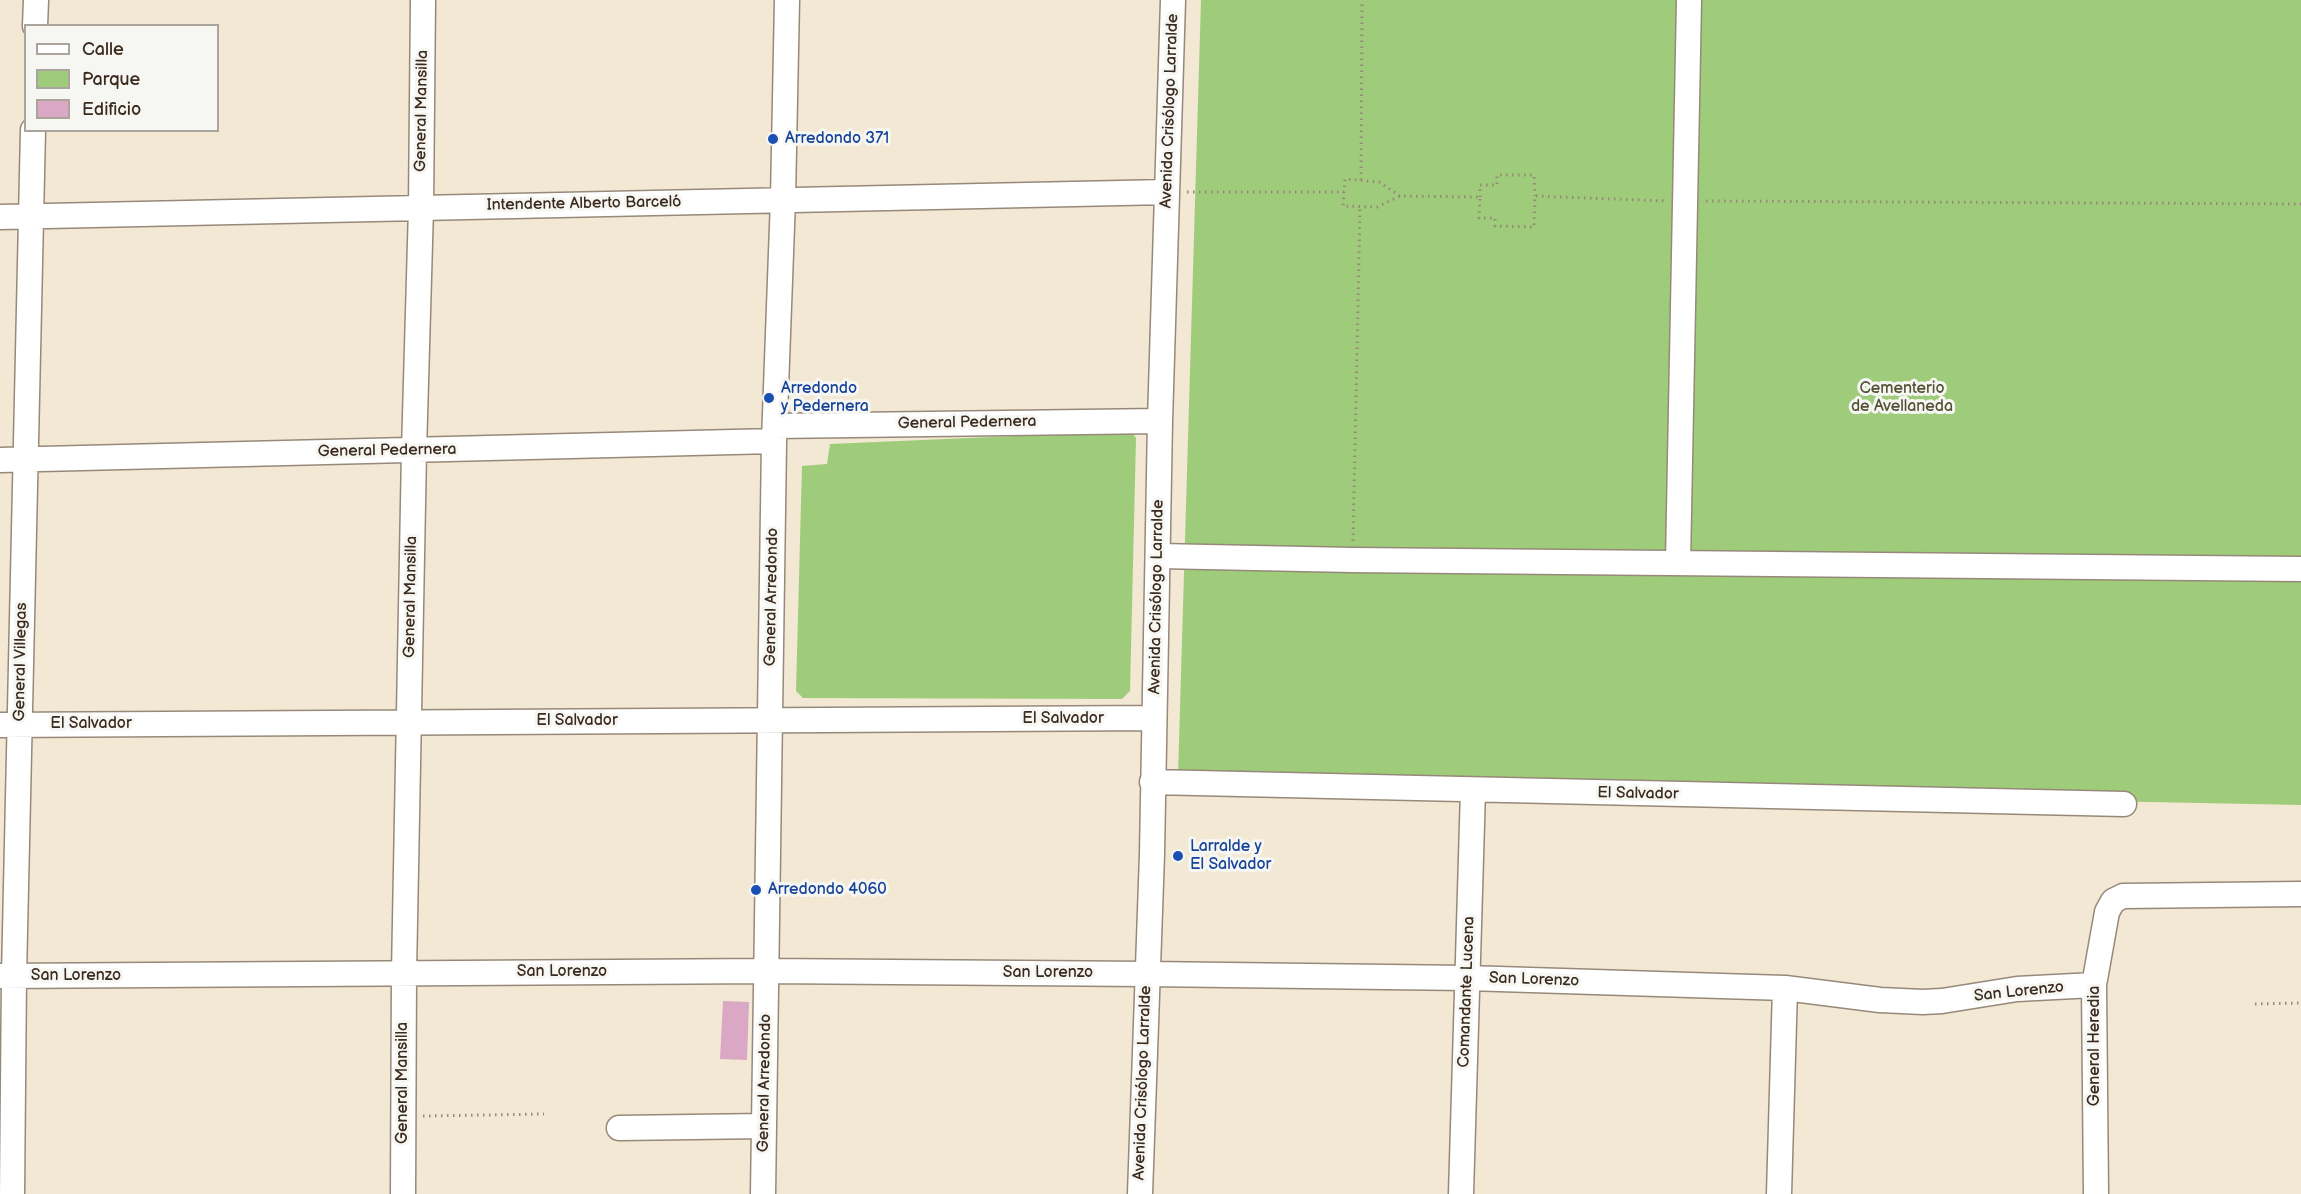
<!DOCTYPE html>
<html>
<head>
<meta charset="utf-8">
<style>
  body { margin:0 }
  #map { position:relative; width:2301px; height:1194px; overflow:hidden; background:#f2e8d4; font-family:"Balsamiq Sans",sans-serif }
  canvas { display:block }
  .legend { position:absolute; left:24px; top:24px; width:195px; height:108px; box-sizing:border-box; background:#f6f6f2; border:2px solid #aba49d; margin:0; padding:8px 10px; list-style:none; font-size:18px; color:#3b2a1e }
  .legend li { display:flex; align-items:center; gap:12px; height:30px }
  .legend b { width:30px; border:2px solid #aba49d }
</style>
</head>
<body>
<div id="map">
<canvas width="2301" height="1194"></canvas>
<ul class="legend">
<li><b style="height:8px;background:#fff"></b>Calle</li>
<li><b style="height:16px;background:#9fcc7a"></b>Parque</li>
<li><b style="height:16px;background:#daa7c5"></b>Edificio</li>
</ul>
</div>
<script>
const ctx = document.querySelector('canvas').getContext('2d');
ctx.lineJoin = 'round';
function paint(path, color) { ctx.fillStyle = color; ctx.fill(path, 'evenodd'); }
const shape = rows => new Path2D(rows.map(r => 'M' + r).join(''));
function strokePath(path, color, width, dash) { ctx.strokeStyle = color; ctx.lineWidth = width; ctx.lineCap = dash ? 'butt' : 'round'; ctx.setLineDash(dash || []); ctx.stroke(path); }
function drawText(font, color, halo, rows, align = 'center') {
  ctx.font = font + ' "Balsamiq Sans",sans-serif'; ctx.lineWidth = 6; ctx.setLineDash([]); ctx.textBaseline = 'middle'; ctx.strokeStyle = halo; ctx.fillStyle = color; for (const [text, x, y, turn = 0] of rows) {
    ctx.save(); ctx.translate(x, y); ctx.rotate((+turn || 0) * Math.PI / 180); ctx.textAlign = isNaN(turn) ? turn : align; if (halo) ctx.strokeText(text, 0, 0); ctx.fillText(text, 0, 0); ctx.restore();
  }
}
paint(shape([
  [1201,0,2301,0,2301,805,2099,801,1178,775],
  [1131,431,1136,438,1130,691,1122,699,803,698,796,691,802,466,827,464,830,444]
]), '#9fcc7a');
paint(shape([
  [723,1001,749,1002,747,1060,720,1059]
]), '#daa7c5');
const minor = shape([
  [35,26,36,0],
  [0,217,1167,192],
  [775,426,1160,421],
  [0,460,774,441],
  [1159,556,1352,560,2301,569],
  [1678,562,1689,0],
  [0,725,1154,718],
  [1152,782,2124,804],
  [0,976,767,971,1147,974,1467,978,1785,988,1880,1000,1923,1002,1942,1001,2017,989,2094,985],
  [619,1128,764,1126],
  [12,1194,14,976,33,130],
  [403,1194,404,973,414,451,421,208,423,0],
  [763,1194,774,441,783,199,787,0],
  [1140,1194,1152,854,1160,421,1173,0],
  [1461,1194,1473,790],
  [1779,1194,1785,988],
  [2096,1194,2094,985,2107,912,2113,901,2123,896,2301,894]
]);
strokePath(minor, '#968979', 27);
strokePath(shape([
  [1361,180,1362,0],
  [1187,192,1344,192],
  [1400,196,1379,182,1345,179,1343,206,1377,207,1400,196,1480,197,1479,218,1495,218,1495,226,1534,227,1535,196,1666,201],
  [1480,197,1480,185,1497,185,1497,175,1534,175,1535,196],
  [1706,201,2301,204],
  [1353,541,1360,207],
  [2255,1004,2301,1003],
  [423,1116,544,1114]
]), '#968979', 3, [1.5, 4.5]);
strokePath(minor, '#fff', 24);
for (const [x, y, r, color] of [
  [773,139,6,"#1a4fb4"],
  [769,398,6,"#1a4fb4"],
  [1178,856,6,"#1a4fb4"],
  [756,890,6,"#1a4fb4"]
]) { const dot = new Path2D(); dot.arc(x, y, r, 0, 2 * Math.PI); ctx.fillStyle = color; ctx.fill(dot); strokePath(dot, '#f6f6f2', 2); }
drawText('16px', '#3b2a1e', '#f6f6f2', [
  ["General Mansilla",422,111,-89],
  ["Avenida Crisólogo Larralde",1170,111,-88],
  ["Intendente Alberto Barceló",584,204,-1],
  ["General Pedernera",967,423,-1],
  ["General Pedernera",387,451,-1],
  ["General Mansilla",411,597,-89],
  ["General Arredondo",772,597,-89],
  ["Avenida Crisólogo Larralde",1157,597,-89],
  ["General Villegas",21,662,-89],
  ["El Salvador",1063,719],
  ["El Salvador",577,721],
  ["El Salvador",91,724],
  ["El Salvador",1638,794,1],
  ["San Lorenzo",562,972],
  ["San Lorenzo",1048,973],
  ["San Lorenzo",76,976],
  ["San Lorenzo",1534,980,2],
  ["Comandante Lucena",1467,992,-88],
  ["San Lorenzo",2019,992,-6],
  ["General Heredia",2095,1046,-90],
  ["General Mansilla",403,1083,-90],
  ["General Arredondo",765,1083,-89],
  ["Avenida Crisólogo Larralde",1143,1083,-88]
]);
drawText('16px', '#164399', '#f6f6f2', [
  ["Arredondo 371",785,139],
  ["Arredondo",781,389],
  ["y Pedernera",781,407],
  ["Larralde y",1190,847],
  ["El Salvador",1190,865],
  ["Arredondo 4060",768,890]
], 'left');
drawText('16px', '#545235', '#f6f6f2', [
  ["Cementerio",1902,389],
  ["de Avellaneda",1902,407]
]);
</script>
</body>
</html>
